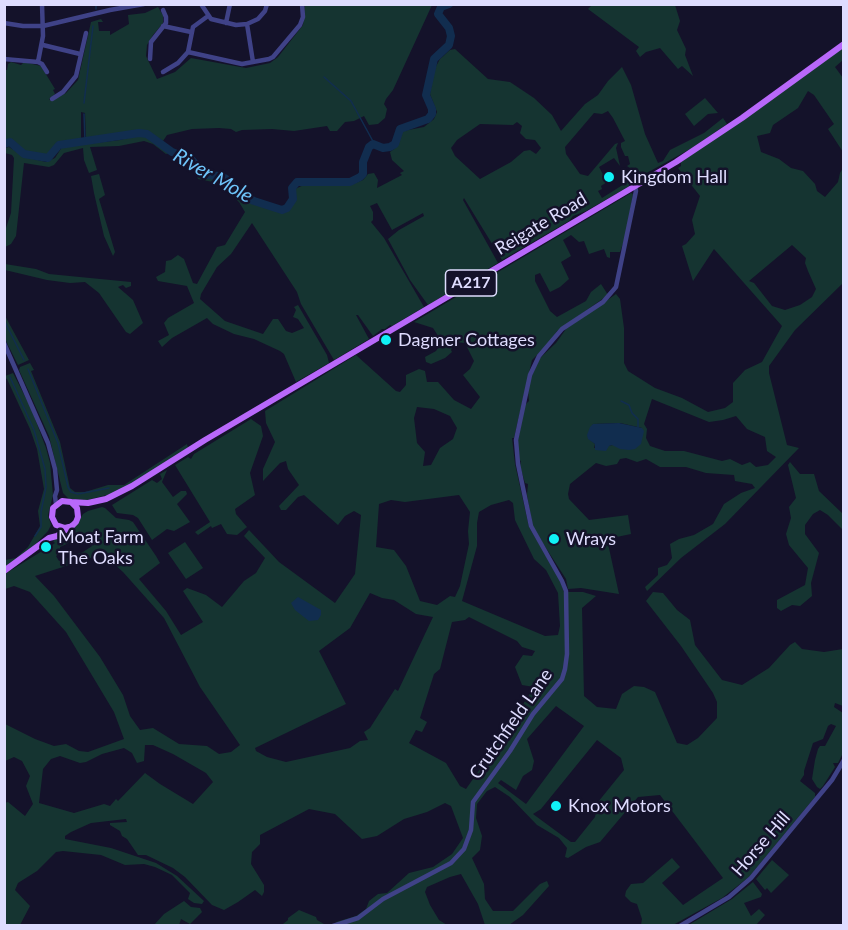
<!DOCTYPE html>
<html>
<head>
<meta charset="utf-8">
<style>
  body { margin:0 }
  #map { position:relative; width:848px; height:930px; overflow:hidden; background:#14122a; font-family:Lato,sans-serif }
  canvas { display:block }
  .frame { position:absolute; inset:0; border:6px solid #dedcfe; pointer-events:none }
</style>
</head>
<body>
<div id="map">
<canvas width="848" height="930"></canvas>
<div class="frame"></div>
</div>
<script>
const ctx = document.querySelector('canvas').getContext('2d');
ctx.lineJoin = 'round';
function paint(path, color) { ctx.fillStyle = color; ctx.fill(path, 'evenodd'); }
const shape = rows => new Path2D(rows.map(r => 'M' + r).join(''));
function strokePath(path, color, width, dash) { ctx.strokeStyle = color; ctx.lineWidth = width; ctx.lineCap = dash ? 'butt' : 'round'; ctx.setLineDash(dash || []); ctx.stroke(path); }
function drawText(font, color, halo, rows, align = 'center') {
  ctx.font = font + ' Lato,sans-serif'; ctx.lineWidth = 5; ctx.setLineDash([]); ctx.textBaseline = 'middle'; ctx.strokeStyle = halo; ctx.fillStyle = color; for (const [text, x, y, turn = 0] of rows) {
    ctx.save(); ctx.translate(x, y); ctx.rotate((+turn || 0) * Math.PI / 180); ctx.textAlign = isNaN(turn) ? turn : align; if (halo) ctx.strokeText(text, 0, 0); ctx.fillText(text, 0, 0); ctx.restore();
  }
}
paint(shape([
  [305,5,432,5,393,90,386,99,384,104,387,109,385,118,378,124,369,125,364,116,354,121,345,122,337,131,330,131,327,126,294,131,272,129,242,130,236,132,231,129,219,128,192,129,167,135,163,141,155,136,137,130,104,137,86,138,85,113,81,112,81,139,60,142,50,154,44,156,27,153,13,140,5,140,4,70,7,70,8,64,11,62,21,65,24,62,41,66,55,89,53,90,55,94,49,99,51,101,66,93,78,80,91,22,101,19,103,22,98,22,99,31,110,31,110,35,129,24,128,15,145,13,158,7,163,15,163,23,153,35,147,45,146,56,157,79,175,72,191,58,246,68,270,63,278,57,303,25],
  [592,5,675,5,680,21,677,30,686,49,685,55,693,76,682,66,678,69,660,48,646,52,640,57,636,51,639,47,588,9],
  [843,48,843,60,835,67,843,78,843,152,828,129,834,124,814,95,808,91,798,108,773,125,770,133,757,136,761,152,779,159,791,168,803,171,815,184,817,191,825,197,838,182,840,173,843,168,843,283,795,330,769,366,769,373,787,445,799,448,725,524,681,558,647,591,645,587,658,575,658,568,667,565,672,558,670,544,679,539,694,535,713,524,724,504,741,493,755,488,752,484,735,481,734,475,706,473,686,467,660,467,646,459,637,462,626,458,620,459,617,464,606,466,596,463,570,484,568,494,569,499,589,520,628,515,631,534,607,539,619,594,581,588,568,589,566,579,533,528,527,495,528,484,525,483,520,466,521,461,519,460,517,444,525,405,529,401,528,391,531,377,540,358,556,343,566,329,616,294,620,299,624,328,624,363,628,371,655,388,682,398,708,412,725,408,733,402,733,383,745,370,762,362,782,326,714,249,693,281,682,246,686,244,695,234,692,220,700,196,678,168,681,166,681,162],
  [792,245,806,258,805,263,808,271,816,289,812,297,800,305,785,310,772,306,754,283,749,281],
  [652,399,709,422,723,420,736,416,747,429,765,437,767,451,776,457,768,465,756,467,750,462,742,465,730,459,722,461,684,451,665,451,650,446,646,438,647,429,644,424],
  [620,423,642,428,613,445,594,448,595,444,589,439,593,424],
  [455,49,488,79,510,82,534,98,552,115,561,131,585,104,598,95,608,81,622,67,631,85,645,134,658,163,663,161,670,150,704,133,723,118,727,124,692,148,634,180,631,169,627,166,630,164,628,156,625,156,621,147,621,143,625,141,613,118,608,111,602,114,594,113,565,147,566,154,580,174,588,176,615,144,618,143,616,148,620,166,614,158,599,167,607,182,601,186,602,189,598,191,602,198,629,181,630,184,628,187,586,211,573,216,569,221,502,260,464,198,463,200,498,263,468,281,461,281,461,283,452,289,452,291,428,305,410,280,388,239,399,230,424,216,423,213,392,230,377,203,370,206,373,212,373,220,371,222,384,238,424,307,392,326,390,325,385,329,382,329,373,336,358,315,356,315,369,339,334,360,301,304,297,292,252,223,231,254,217,267,201,294,200,299,225,321,263,334,273,319,278,319,286,331,292,333,304,328,298,319,293,317,296,310,294,307,298,305,327,355,329,363,296,382,284,354,280,351,254,339,234,334,213,324,207,318,172,338,162,347,158,341,169,335,164,323,168,318,194,303,187,286,158,281,156,277,165,272,166,261,171,260,178,255,184,259,193,283,197,284,217,247,225,245,245,212,239,202,218,183,198,179,193,168,188,165,188,162,195,165,206,178,221,179,238,195,252,204,265,206,276,211,285,211,290,208,295,200,295,189,306,184,350,185,363,180,368,174,374,173,378,180,377,188,402,175,400,173,404,171,392,160,390,152,394,149,403,131,424,127,434,119,437,112,430,94,434,70,440,59,450,50],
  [517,122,522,126,520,133,526,139,535,140,541,148,536,154,530,150,524,151,511,162,480,179,455,156,451,148,457,140,480,124,513,125],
  [705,98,718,113,708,114,694,126,685,114],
  [134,136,146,136,170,153,166,154,153,144,144,141,119,146,90,147,97,170,89,173,84,160,83,148,64,153,54,165,49,167,24,163,16,236,11,244,5,247,5,231,11,213,14,158,12,155,5,153,5,148,9,147,25,157,46,162,55,158,62,147,120,140],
  [99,174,105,195,99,199,115,252,113,256,104,236,94,193,91,176],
  [631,193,633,194,626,235,620,252,610,252,610,258,607,257,604,249,589,254,584,241,579,242,571,235,563,240,571,256,561,262,569,279,560,287,550,292,540,273,535,275,535,281,550,311,557,317,586,301,591,292,601,284,608,295,557,331,549,343,532,360,514,438,512,438,515,464,529,527,560,580,564,592,583,592,596,596,582,608,584,696,597,707,616,709,622,694,634,686,644,687,655,692,677,743,687,745,698,738,717,718,717,702,713,693,681,646,646,601,653,592,663,593,677,610,690,620,695,645,722,680,742,685,769,668,790,645,795,642,802,649,824,652,843,649,843,706,835,703,834,707,843,713,843,753,838,763,833,763,835,767,823,786,820,789,817,787,812,779,815,760,818,749,820,746,825,746,836,726,831,724,828,726,823,739,813,743,804,771,804,775,800,781,815,793,815,797,749,877,722,898,673,925,641,925,642,919,637,904,631,902,625,896,626,891,631,884,643,883,672,858,680,867,662,883,683,905,723,878,660,795,638,797,600,842,586,847,568,858,565,857,567,848,559,838,537,825,510,797,495,787,487,791,477,804,476,818,482,836,480,850,472,858,484,884,485,899,493,911,513,911,540,884,547,881,549,886,523,915,509,925,485,925,478,904,461,874,450,877,427,887,425,892,430,905,439,920,447,925,418,924,418,926,337,925,336,922,356,916,366,909,369,901,378,894,387,893,409,873,433,867,452,854,463,838,451,806,445,803,427,812,404,819,377,836,362,839,335,814,309,809,260,835,260,844,252,852,251,864,264,885,264,892,262,896,255,890,238,902,224,910,212,905,185,877,173,868,146,855,138,855,127,839,122,836,120,831,110,825,110,823,127,822,126,819,91,823,71,832,65,836,65,839,111,848,156,863,177,876,204,901,202,904,194,903,188,899,190,893,172,875,155,867,144,864,125,865,101,855,63,851,56,852,37,871,18,883,15,890,30,906,20,925,5,925,4,803,8,802,25,816,33,804,26,786,30,776,22,761,14,757,5,761,5,724,35,739,54,746,66,744,79,751,88,752,124,739,114,712,66,632,30,592,14,586,5,589,5,574,55,543,53,541,76,525,83,514,88,511,102,507,105,508,116,518,129,520,133,522,156,556,160,563,139,579,166,611,181,635,203,622,183,591,187,588,206,595,222,607,244,581,256,573,265,558,244,536,249,530,279,562,335,603,355,574,361,515,354,511,345,516,338,525,304,495,298,497,286,510,281,510,279,506,299,485,288,469,286,461,280,463,263,481,263,469,275,442,266,423,265,411,356,355,396,391,400,392,406,385,406,375,419,369,425,371,427,382,438,382,454,400,471,409,480,397,463,375,470,369,474,361,465,343,455,342,451,350,452,352,445,358,431,364,426,362,425,357,436,351,442,342,433,328,414,322],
  [417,407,434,409,450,416,457,428,453,439,440,448,431,465,423,466,425,452,417,443,414,418],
  [459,495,470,512,468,531,469,544,460,586,455,597,450,596,437,605,420,601,406,566,394,550,376,547,379,504,391,500,405,502],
  [509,500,513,503,515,520,534,559,546,570,558,593,560,626,558,635,545,636,462,601,477,546,477,523,479,512,491,505],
  [84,536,92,546,83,552,59,561,56,556,60,553,60,547],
  [103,554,123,572,164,618,200,687,240,745,231,752,219,754,207,746,179,744,153,728,140,730,130,716,123,695,100,657,54,596,35,576],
  [370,593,382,598,394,600,416,614,433,617,398,691,395,689,370,728,364,732,368,740,360,741,350,748,286,762,267,757,256,751,255,748,346,704,319,651,350,628],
  [469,617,517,641,522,647,535,651,532,656,523,655,515,667,522,685,534,687,499,742,466,789,460,786,446,763,409,743,416,730,422,732,427,722,420,718,434,674,440,669,452,622,465,620],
  [556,706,584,726,526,804,498,783,501,780,516,790,523,776,532,770,534,761,527,739],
  [597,740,621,758,624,770,598,802,595,817,575,842,571,842,533,814,541,809],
  [145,745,153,745,173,754,206,773,213,782,193,804,160,784,145,773,118,801,116,799,110,806,104,804,74,813,39,803,43,769,51,759,60,756,80,763,86,762,102,754,124,748,132,753,137,763,144,761],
  [5,264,36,269,49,274,131,282,131,286,126,288,123,285,118,287,133,300,143,323,130,334,126,332,99,293,85,282,70,283,47,280,5,270],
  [4,314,29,360,18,365,5,339],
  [30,363,34,370,31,371,60,442,70,488,75,492,85,492,108,485,124,485,187,444,188,448,134,483,111,494,87,500,69,499,63,493,49,436,19,370,20,367],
  [13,373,31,408,46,448,50,463,53,495,48,515,51,525,48,531,31,549,5,568,5,560,16,558,28,547,40,526,38,511,44,489,37,449,30,429,7,379,5,378,5,376],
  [251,419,261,426,263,436,250,473,255,495,235,509,236,514,247,527,237,535,227,534,221,524,212,528,211,526,198,535,195,532,210,522,175,465,188,457,191,459,194,454],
  [790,462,800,474,814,474,819,491,843,514,843,530,828,515,820,510,813,514,805,525,805,534,819,553,811,583,812,596,800,606,792,605,781,611,777,608,777,600,805,585,808,568,789,545,786,534,791,518,789,507,796,498,788,465],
  [167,470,162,482,173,497,181,491,186,491,187,494,177,504,190,522,174,531,167,529,152,540,138,518,133,515,117,513,112,505,152,480,157,483,162,479,160,474],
  [185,542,203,568,186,579,168,553],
  [772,860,789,875,771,893,767,888,765,890,756,879],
  [753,882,762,894,761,897,744,903,751,916,759,909,765,915,756,925,687,926,732,899],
  [184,901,191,907,200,908,202,912,190,924,181,919,179,925,154,925,164,914],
  [299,910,316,917,317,920,324,924,319,926,285,925,283,924,288,920,288,918]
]), '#153431');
paint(shape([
  [619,423,642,428,644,431,641,444,635,449,629,450,620,449,612,445,609,446,606,451,595,450,595,444,588,439,587,435,590,427,593,424],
  [298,597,321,610,321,615,318,620,309,621,295,610,291,603]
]), '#112d4f');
strokePath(shape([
  [96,4,96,9],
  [324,77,351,101,375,145],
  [84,103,93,26],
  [84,114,85,141],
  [4,320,24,360],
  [4,368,5,369],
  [28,369,58,443,68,487,71,492,78,494,109,488],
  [10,377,34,430,45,469,46,487,41,512,41,527,35,536],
  [621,401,629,405,632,413,638,419,638,428]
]), '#112d4f', 1.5);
strokePath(shape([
  [4,144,10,142,24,154,48,158,59,145,139,133,147,134,172,152,192,160,205,175,221,176,226,179,241,195,254,201,282,210,287,208,293,199,292,188,297,182,350,182,360,177,363,174,363,162,369,147,373,144,383,148,390,147,395,144,400,129,428,119,432,114,432,109,426,95,434,59,449,45,451,36,449,28,438,14,441,7,449,4]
]), '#112d4f', 8);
strokePath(shape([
  [201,4,211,19,236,25,247,24,258,19,265,11,267,4],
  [4,23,23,26,43,26,110,10,144,4],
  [226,23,230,4],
  [247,24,253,62],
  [163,26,191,32],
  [43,45,80,54],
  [188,52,242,64,269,59,273,57,300,25,303,17,302,4],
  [4,59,38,62,42,64,47,72],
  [150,59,151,42,166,23,166,17,163,10],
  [38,62,43,36,42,4],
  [163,72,178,63,188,52,193,27,208,16],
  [52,99,63,92,76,76,86,33],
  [4,343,48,443,55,469,57,490,55,496,56,504],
  [333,926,358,918,383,899,451,863,464,849,471,830,473,802,510,751,533,714,562,679,565,669,567,654,566,591,562,581,531,526,518,464,516,440,530,375,539,356,562,329,603,302,616,287,636,191,635,186],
  [680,926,729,897,751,878,832,780,844,760]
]), '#3f4287', 4.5);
strokePath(shape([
  [71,502,88,503,106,499,132,486,205,440,676,162,742,118,844,44],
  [4,571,49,538,57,536,73,525,76,522,78,517,77,508,71,502,62,501,53,508,52,517,56,525,65,528,69,527]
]), '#b868fa', 6);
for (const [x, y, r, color] of [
  [609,177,6,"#10f1f6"],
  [386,340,6,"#10f1f6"],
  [554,539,6,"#10f1f6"],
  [46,547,6,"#10f1f6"],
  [556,806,6,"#10f1f6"]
]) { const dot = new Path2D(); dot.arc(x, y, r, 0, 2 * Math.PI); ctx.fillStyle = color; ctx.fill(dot); strokePath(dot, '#14122a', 2); }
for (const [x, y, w] of [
  [471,283,51]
]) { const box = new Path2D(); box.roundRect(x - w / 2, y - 13, w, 26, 4.5); ctx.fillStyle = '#14122a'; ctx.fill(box); strokePath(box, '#dedcfe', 1.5); }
drawText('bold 16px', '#dedcfe', null, [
  ["A217",471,283]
]);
drawText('18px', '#dedcfe', '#14122a', [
  ["Kingdom Hall",621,177],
  ["Dagmer Cottages",398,340],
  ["Moat Farm",58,537],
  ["The Oaks",58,558],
  ["Wrays",566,539],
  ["Knox Motors",568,806]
], 'left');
drawText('18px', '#dedcfe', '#14122a', [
  ["Reigate Road",541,224,-31],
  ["Crutchfield Lane",511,724,-55],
  ["Horse Hill",761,844,-49]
]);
drawText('italic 20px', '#6ec4fa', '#14122a', [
  ["River Mole",213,176,30]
]);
</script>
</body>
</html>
